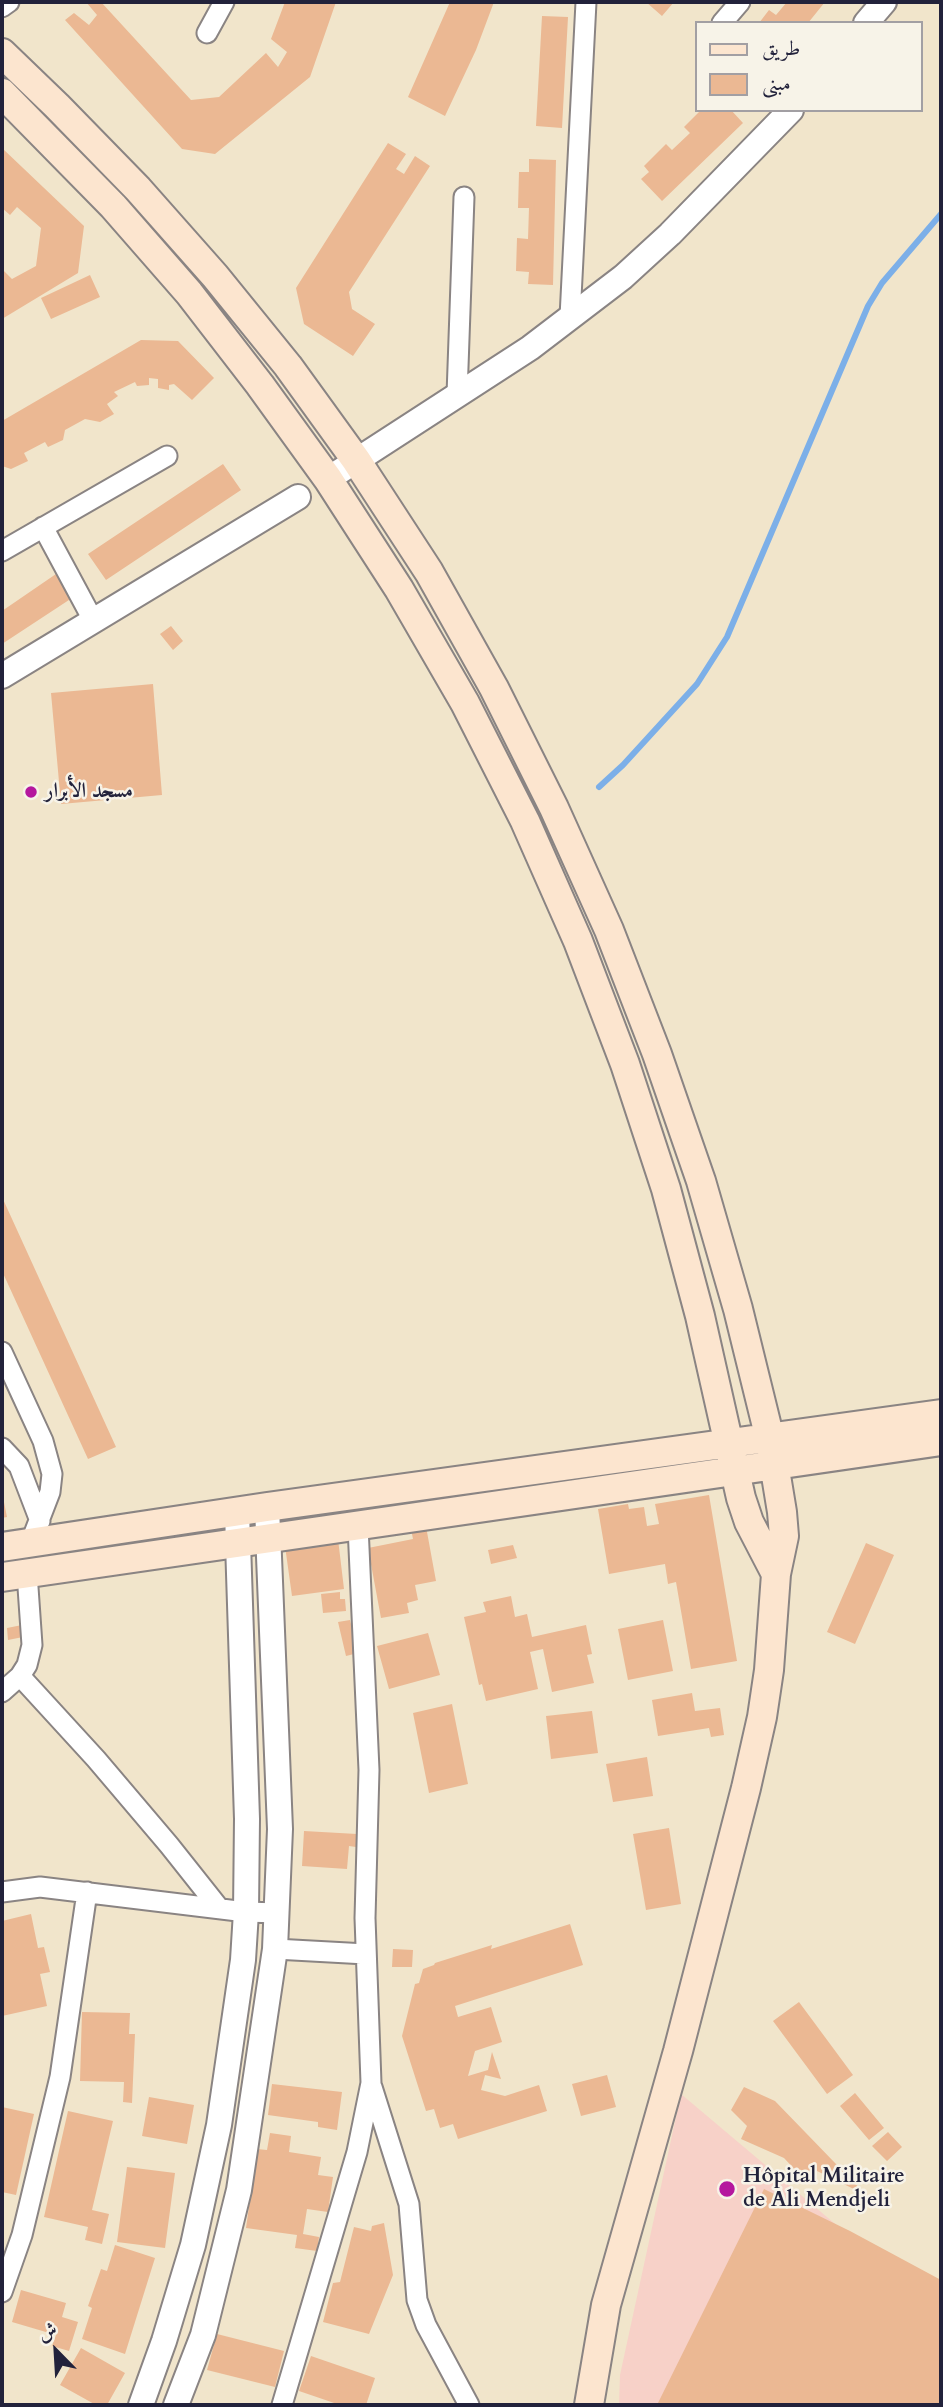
<!DOCTYPE html>
<html>
<head>
<meta charset="utf-8">
<style>
  body { margin:0 }
  #map { position:relative; width:943px; height:2407px; overflow:hidden; background:#f1e5cb; font-family:Cardo,Amiri,serif }
  canvas { display:block }
  .frame { position:absolute; inset:0; border:4px solid #22223b; pointer-events:none }
  .legend { position:absolute; left:695px; top:21px; width:228px; height:91px; box-sizing:border-box; background:#f7f3e8; border:2px solid #a29fa3; margin:0; padding:9px 12px; list-style:none; font-size:21px; color:#22223b }
  .legend li { display:flex; align-items:center; gap:14px; height:35px }
  .legend b { width:35px; border:2px solid #a29fa3 }
  .north { position:absolute; left:21px; top:2316px; width:70px; height:70px; -webkit-text-stroke:5px #f7f3e8; paint-order:stroke; rotate:336deg; font-size:19px; font-weight:700; line-height:28px; text-align:center; color:#22223b }
  .north::after { content:''; display:block; margin:auto; width:24px; height:32px; background:#22223b; clip-path:polygon(50% 0,100% 100%,50% 72%,0 100%) }
</style>
</head>
<body>
<div id="map">
<canvas width="943" height="2407"></canvas>
<div class="frame"></div>
<ul class="legend">
<li><b style="height:9px;background:#fce5cf"></b>طريق</li>
<li><b style="height:19px;background:#ebb893"></b>مبنى</li>
</ul>
<div class="north">ش</div>
</div>
<script>
const ctx = document.querySelector('canvas').getContext('2d');
ctx.lineJoin = 'round';
function paint(path, color) { ctx.fillStyle = color; ctx.fill(path, 'evenodd'); }
const shape = rows => new Path2D(rows.map(r => 'M' + r).join(''));
function strokePath(path, color, width, dash) { ctx.strokeStyle = color; ctx.lineWidth = width; ctx.lineCap = dash ? 'butt' : 'round'; ctx.setLineDash(dash || []); ctx.stroke(path); }
function drawText(font, color, halo, rows, align = 'center') {
  ctx.font = font + ' Cardo,Amiri,serif'; ctx.lineWidth = 5; ctx.setLineDash([]); ctx.textBaseline = 'middle'; ctx.strokeStyle = halo; ctx.fillStyle = color; for (const [text, x, y, turn = 0] of rows) {
    ctx.save(); ctx.translate(x, y); ctx.rotate((+turn || 0) * Math.PI / 180); ctx.textAlign = isNaN(turn) ? turn : align; if (halo) ctx.strokeText(text, 0, 0); ctx.fillText(text, 0, 0); ctx.restore();
  }
}
paint(shape([
  [681,2094,910,2287,941,2284,941,2405,619,2405,620,2375]
]), '#f7d1c8');
strokePath(shape([
  [599,787,623,765,697,684,727,637,868,306,882,283,941,214]
]), '#7cafe8', 6);
paint(shape([
  [86,2,101,2,191,100,219,97,266,53,278,67,287,52,271,39,285,2,336,2,310,77,215,154,182,149,65,20,74,13,89,25,97,15],
  [450,2,494,2,476,50,445,116,408,97],
  [646,2,674,2,662,16],
  [787,2,825,2,808,23,759,23,769,10,776,15],
  [542,16,568,17,562,128,536,126],
  [701,110,731,110,743,123,662,201,641,179,649,172,644,166,666,144,672,150,690,133,684,127],
  [388,143,406,154,396,169,404,174,415,156,430,166,349,292,352,309,375,324,353,356,304,324,296,288],
  [2,148,84,226,78,273,2,319,2,269,12,279,36,266,41,228,17,207,10,215,2,208],
  [529,159,556,160,553,285,528,284,529,272,516,271,517,238,528,239,529,208,518,208,519,172,529,172],
  [90,275,100,297,51,319,41,298],
  [141,340,178,341,214,378,192,400,174,384,169,385,169,390,158,388,158,379,149,378,149,385,137,386,135,382,114,392,118,396,107,404,114,414,100,422,85,419,65,430,63,440,48,447,45,442,24,453,28,461,11,469,2,466,2,421],
  [223,464,241,490,106,580,88,554],
  [56,574,72,598,2,644,2,611],
  [171,626,183,641,173,650,160,634],
  [153,684,162,795,61,804,51,693],
  [2,1197,116,1447,88,1459,2,1271],
  [2,1492,7,1517,2,1518],
  [709,1495,737,1661,691,1669,676,1582,668,1584,665,1564,609,1574,598,1509,628,1504,629,1509,644,1507,647,1526,659,1524,655,1504],
  [425,1521,436,1581,415,1585,418,1600,407,1603,409,1613,381,1618,368,1548,413,1539,410,1524],
  [338,1539,344,1589,292,1596,285,1546],
  [866,1543,894,1555,855,1644,827,1632],
  [513,1545,517,1558,491,1564,488,1550],
  [340,1592,340,1599,345,1599,346,1611,323,1613,321,1594],
  [511,1596,515,1617,527,1614,532,1637,586,1625,592,1654,587,1655,594,1683,552,1692,543,1649,530,1652,538,1689,486,1701,482,1684,479,1685,464,1617,486,1612,483,1602],
  [350,1620,358,1653,346,1656,338,1622],
  [663,1620,673,1671,628,1680,618,1629],
  [22,1625,23,1637,8,1640,7,1628],
  [428,1633,440,1675,389,1689,377,1646],
  [692,1693,695,1711,720,1708,724,1735,711,1737,709,1728,658,1736,652,1700],
  [452,1704,468,1784,429,1793,413,1713],
  [592,1711,598,1753,551,1759,546,1716],
  [647,1757,653,1796,613,1802,606,1764],
  [669,1828,681,1904,646,1910,633,1834],
  [304,1831,357,1834,356,1847,349,1846,347,1869,302,1866],
  [31,1914,38,1948,44,1947,50,1972,40,1974,47,2006,2,2016,2,1921],
  [570,1924,583,1965,455,2006,458,2017,491,2007,502,2042,475,2051,468,2076,488,2070,492,2052,501,2079,485,2075,481,2090,505,2096,539,2085,547,2111,458,2139,453,2124,440,2128,434,2109,426,2111,402,2036,415,1984,419,1983,423,1969,434,1965,435,1963,492,1945,491,1949],
  [393,1949,413,1950,412,1967,392,1967],
  [799,2002,853,2075,827,2094,773,2021],
  [82,2012,130,2013,129,2034,135,2034,132,2103,123,2102,124,2082,80,2081],
  [607,2075,616,2107,581,2116,572,2084],
  [272,2084,342,2092,337,2130,318,2127,318,2122,268,2115],
  [744,2087,775,2101,866,2195,817,2171,809,2179,800,2175,784,2158,741,2139,747,2126,731,2110],
  [855,2093,884,2128,869,2140,840,2106],
  [149,2097,194,2105,187,2144,142,2136],
  [2,2107,34,2114,16,2195,2,2192],
  [68,2111,113,2121,92,2210,109,2214,102,2244,85,2240,88,2227,44,2217],
  [888,2132,902,2147,887,2161,872,2146],
  [270,2133,291,2136,289,2152,321,2157,318,2175,333,2177,328,2212,307,2209,303,2234,319,2237,317,2251,295,2248,297,2235,246,2228,257,2149,267,2150],
  [127,2167,175,2173,165,2248,117,2242],
  [764,2189,850,2231,941,2280,941,2405,657,2405],
  [384,2223,393,2275,369,2334,323,2322,333,2283,340,2282,354,2227,371,2231,372,2226],
  [115,2245,155,2258,125,2354,82,2339,92,2308,88,2306,101,2269,107,2271],
  [21,2290,66,2303,62,2317,78,2322,69,2351,52,2346,56,2335,12,2322],
  [217,2334,284,2351,275,2387,207,2370],
  [81,2348,125,2373,107,2405,96,2405,60,2385],
  [311,2356,375,2378,366,2405,340,2405,299,2391]
]), '#ebb893');
const minor = shape([
  [2,7,9,2],
  [722,23,740,2],
  [207,33,224,2],
  [570,317,586,2],
  [457,395,464,197],
  [43,527,93,620],
  [2,551,167,456],
  [2,1352,43,1441,52,1474,50,1492,30,1544],
  [2,1448,19,1466,40,1521],
  [20,1676,96,1759,169,1845,219,1908],
  [2,1692,20,1676,27,1665,32,1645,27,1573],
  [2,1892,40,1887,246,1912,278,1913],
  [275,1949,366,1954],
  [372,2087,409,2204,417,2300,426,2325,469,2405],
  [2,2292,22,2235,60,2077,87,1892],
  [282,2405,357,2152,371,2083,365,1918,369,1770,358,1526]
]);
const tertiary = shape([
  [866,23,884,2],
  [328,479,530,348,623,277,670,234,791,110],
  [2,676,298,497],
  [141,2405,164,2341,193,2245,219,2125,243,1960,246,1912,247,1819,237,1512],
  [176,2405,203,2335,239,2190,275,1949,280,1829,267,1507]
]);
const secondary = shape([
  [2,53,57,106,138,189,215,276,288,366,356,460,429,572,494,688,554,808,609,930,657,1054,701,1181,738,1309,770,1439,782,1512,784,1536,776,1574,769,1670,762,1717,746,1788,678,2051,606,2305,589,2405],
  [2,93,113,206,189,293,260,385,328,479,399,589,465,703,525,821,578,941,625,1064,666,1189,700,1316,741,1498,749,1522,776,1574],
  [2,1547,267,1507,941,1414],
  [2,1577,941,1441]
]);
strokePath(minor, '#8a8483', 23);
strokePath(tertiary, '#8a8483', 28);
strokePath(secondary, '#8a8483', 32);
strokePath(minor, '#fff', 19);
strokePath(tertiary, '#fff', 24);
strokePath(secondary, '#fce5cf', 28);
for (const [x, y, r, color] of [
  [31,792,7,"#b5179e"],
  [727,2189,9,"#b5179e"]
]) { const dot = new Path2D(); dot.arc(x, y, r, 0, 2 * Math.PI); ctx.fillStyle = color; ctx.fill(dot); strokePath(dot, '#f7f3e8', 2.5); }
drawText('bold 21px', '#22223b', '#f7f3e8', [
  ["مسجد الأبرار",45,792],
  ["Hôpital Militaire",743,2177],
  ["de Ali Mendjeli",743,2201]
], 'left');
</script>
</body>
</html>
